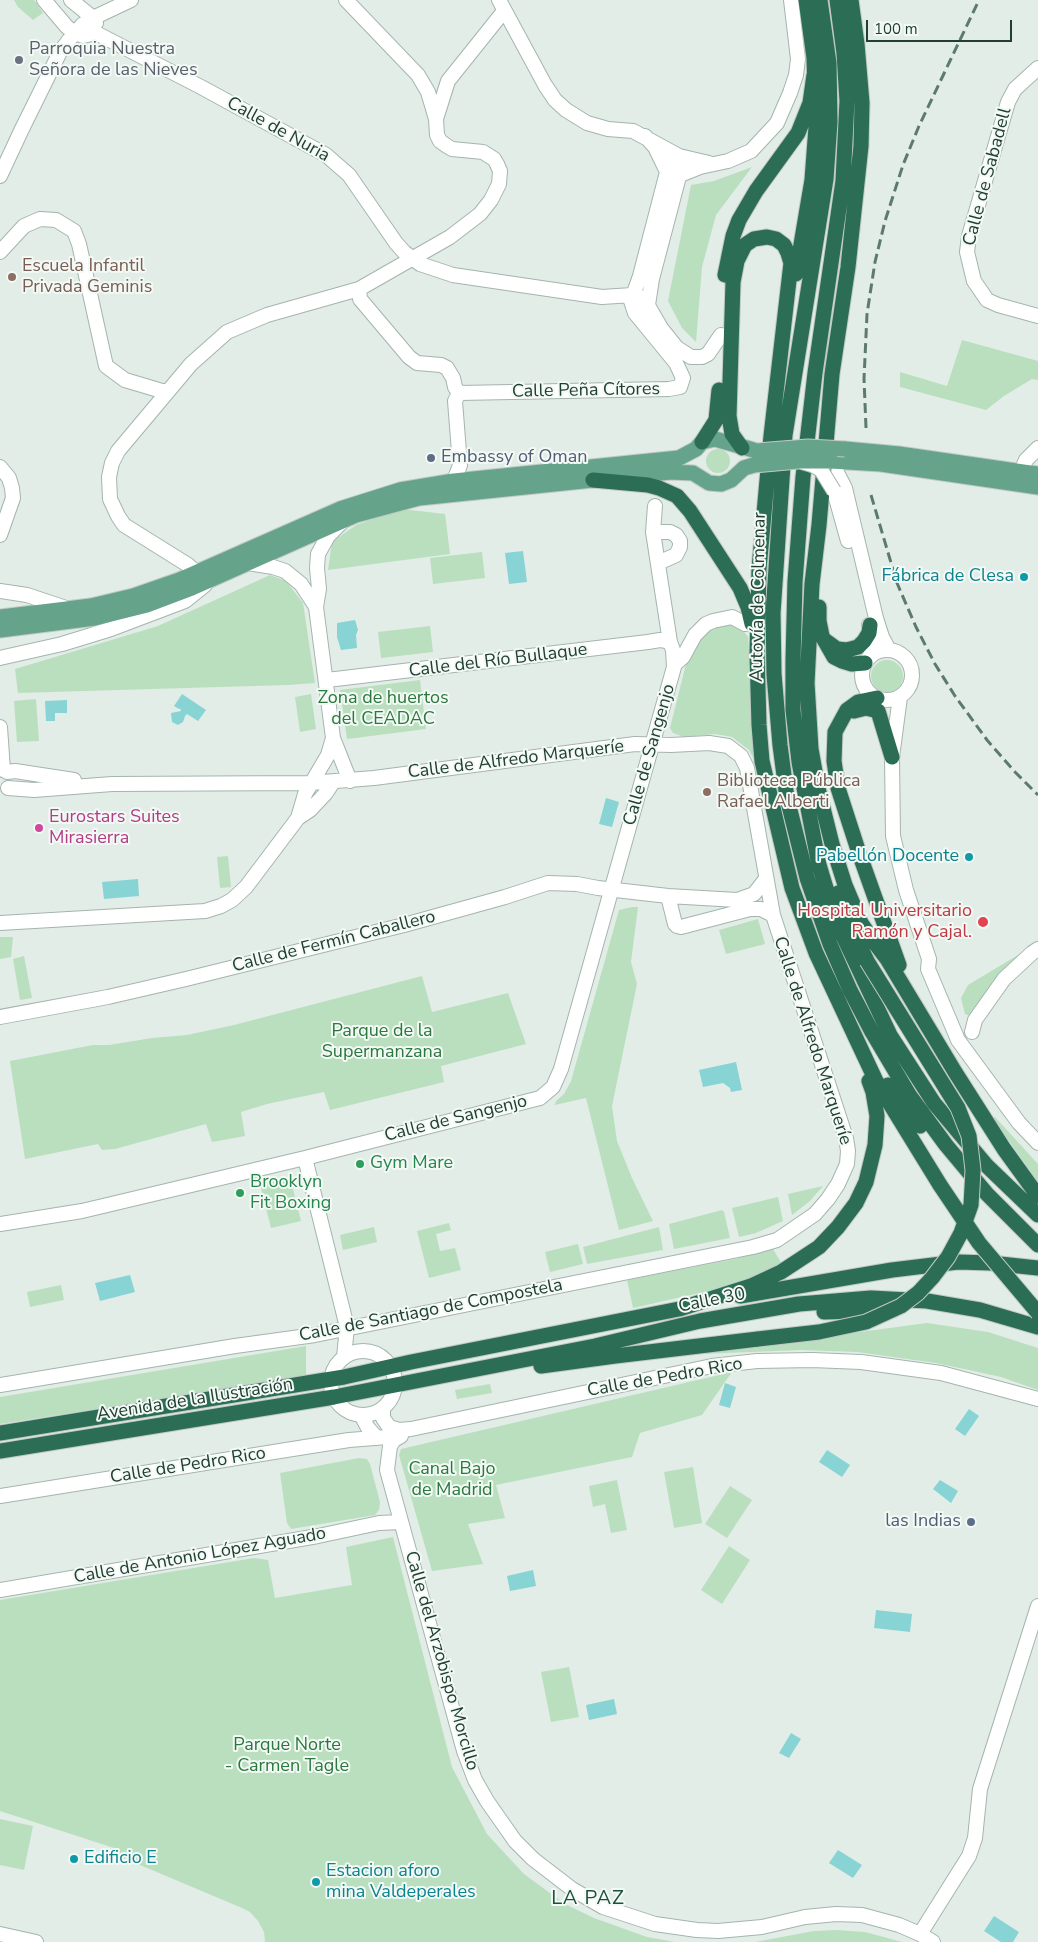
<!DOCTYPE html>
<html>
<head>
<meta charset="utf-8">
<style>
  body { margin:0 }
  #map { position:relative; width:1038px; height:1942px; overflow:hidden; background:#e2ede7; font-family:"Nunito Sans",sans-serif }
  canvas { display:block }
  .scale { position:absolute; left:866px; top:20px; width:146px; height:22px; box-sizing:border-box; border:2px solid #213f33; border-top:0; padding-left:6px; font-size:15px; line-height:18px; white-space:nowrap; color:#213f33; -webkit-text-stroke:4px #f3f9f5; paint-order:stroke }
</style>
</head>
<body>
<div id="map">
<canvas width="1038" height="1942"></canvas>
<div class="scale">100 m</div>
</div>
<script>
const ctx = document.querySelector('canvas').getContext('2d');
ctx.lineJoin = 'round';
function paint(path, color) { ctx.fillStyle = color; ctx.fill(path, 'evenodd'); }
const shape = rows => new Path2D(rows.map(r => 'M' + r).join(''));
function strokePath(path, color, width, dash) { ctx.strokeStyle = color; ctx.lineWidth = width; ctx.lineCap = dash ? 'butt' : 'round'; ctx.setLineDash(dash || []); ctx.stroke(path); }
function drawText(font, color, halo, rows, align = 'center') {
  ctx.font = font + ' "Nunito Sans",sans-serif'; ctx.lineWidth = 4; ctx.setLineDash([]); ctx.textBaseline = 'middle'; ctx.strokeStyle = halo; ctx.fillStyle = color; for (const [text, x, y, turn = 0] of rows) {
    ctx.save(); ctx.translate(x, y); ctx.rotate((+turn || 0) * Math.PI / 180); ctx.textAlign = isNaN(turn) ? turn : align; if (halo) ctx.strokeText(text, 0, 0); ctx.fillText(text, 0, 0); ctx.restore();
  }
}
paint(shape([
  [14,0,34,0,43,13,33,20,18,7],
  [752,167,716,215,702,267,696,342,682,328,668,301,691,185,714,181],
  [962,340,1038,361,1038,380,1032,379,1004,396,986,410,900,387,900,372,947,386],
  '706 461a12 12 0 1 1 24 0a12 12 0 1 1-24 0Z',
  [402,509,445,514,450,554,328,570,332,542,356,525],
  [482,552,485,578,433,584,430,558],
  [270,575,286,581,303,603,315,683,288,685,18,693,15,669,158,626],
  [726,623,739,625,748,637,755,761,749,750,732,737,715,734,684,737,673,733,670,728,687,660,694,645,711,627],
  [430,626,433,652,381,658,378,632],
  '871 676a16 16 0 1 1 32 0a16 16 0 1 1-32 0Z',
  [420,680,426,729,347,739,340,690],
  [311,694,316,729,300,732,295,697],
  [36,699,39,741,17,742,14,701],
  [228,856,231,887,220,888,217,857],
  [632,907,638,907,631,962,637,984,612,1106,617,1141,632,1178,653,1221,619,1230,586,1098,555,1105,556,1101,564,1094,571,1081,619,910],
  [758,919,765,944,726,954,719,930],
  [0,937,13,937,11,957,0,959],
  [1038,943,970,1016,965,1014,961,998,968,985],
  [24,956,32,998,20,1000,13,959],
  [422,976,432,1012,508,993,526,1044,441,1066,444,1082,330,1110,324,1092,267,1104,241,1112,245,1136,212,1142,206,1124,115,1149,102,1150,98,1144,25,1159,10,1061,93,1045,109,1045,152,1038,187,1035,234,1025],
  [995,1117,1038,1164,1038,1182,993,1118],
  [290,1177,301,1221,271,1228,260,1184],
  [823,1186,810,1201,792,1215,788,1194],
  [778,1197,783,1221,756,1233,739,1237,732,1208],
  [722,1210,724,1212,730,1238,674,1249,669,1224],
  [449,1223,451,1230,436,1234,440,1251,455,1248,461,1270,429,1278,417,1231],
  [374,1227,377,1242,343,1250,340,1235],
  [659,1227,663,1250,587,1264,583,1247],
  [578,1244,583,1264,550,1272,545,1252],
  [773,1249,782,1264,758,1275,722,1288,633,1308,627,1280,735,1259],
  [61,1285,64,1300,30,1307,27,1292],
  [927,1323,988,1332,1038,1348,1038,1390,1001,1377,936,1363,857,1352,801,1350,701,1354,700,1350,777,1343],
  [306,1346,306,1376,0,1424,0,1397],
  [732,1372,702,1415,640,1433,632,1457,496,1485,505,1518,468,1524,483,1564,432,1571,399,1455,401,1449],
  [490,1384,492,1393,457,1399,455,1390],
  [359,1458,367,1459,370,1464,380,1502,379,1510,375,1515,291,1529,287,1523,280,1473],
  [693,1467,702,1523,674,1528,664,1472],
  [617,1480,627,1530,611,1533,605,1504,593,1507,589,1486],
  [730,1486,752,1500,727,1538,705,1524],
  [393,1537,452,1767,487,1834,524,1874,565,1904,594,1918,647,1937,675,1942,265,1942,264,1932,258,1921,250,1912,242,1908,114,1854,114,1848,0,1811,0,1600,254,1558,268,1560,275,1598,352,1585,346,1547],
  [729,1546,750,1560,722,1604,701,1590],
  [569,1667,579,1717,551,1722,541,1672],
  [0,1819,33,1826,24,1870,0,1865],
  [836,1930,865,1932,902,1942,755,1942,814,1931]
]), '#badfbf');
paint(shape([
  [523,551,527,582,509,584,505,553],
  [355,620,358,630,356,635,357,648,341,650,337,637,337,623],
  [182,694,206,710,198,721,187,714,185,716,183,722,178,725,172,722,171,713,181,711,180,708,179,709,174,706],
  [67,700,67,713,55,713,55,721,46,721,45,701],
  [606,798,619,802,612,827,599,824],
  [138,879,139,896,104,899,102,882],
  [736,1062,742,1090,731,1092,730,1088,723,1083,703,1087,699,1070],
  [130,1275,135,1292,100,1301,95,1283],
  [725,1383,736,1387,730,1408,719,1405],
  [969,1409,979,1416,965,1436,955,1429],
  [827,1450,850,1465,842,1477,819,1462],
  [940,1480,958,1491,951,1503,933,1489],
  [533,1570,536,1586,510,1591,507,1576],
  [876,1610,912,1614,910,1632,874,1628],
  [614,1699,617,1714,589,1720,586,1705],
  [791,1733,801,1739,789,1758,779,1753],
  [838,1850,862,1865,853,1878,829,1863],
  [994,1916,1019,1932,1013,1942,1001,1942,984,1931]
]), '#88d3d4');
const minor = shape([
  [44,0,67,27,75,33,83,36,96,33],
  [71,0,93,18,96,23],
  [346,0,418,75,428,92,436,119],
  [499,0,545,85,555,100,566,110,587,123,608,129,633,131,679,156,709,163],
  [96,33,201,87,326,155,349,175,396,243,404,252,420,264,453,275,602,297,632,295,640,297,646,302,661,328,677,348,691,357,702,357,708,354,721,335],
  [1038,68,1015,89,1008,102,969,236,967,252,974,281,987,300,998,305,1038,316],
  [645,136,655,147,667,172,672,176,680,175,700,167,728,161,751,151,777,123,790,93,796,75,798,59,791,0],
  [0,176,21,131,60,52,69,40,82,25,93,18,131,0],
  [0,252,24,226,40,219,56,220,74,231,79,244,106,366,125,380,162,391,168,391],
  [359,289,360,299,409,357,417,363,441,365,447,368,453,378,455,387,459,393],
  [645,310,648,305,652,279,681,169],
  [459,393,669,389,680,387,683,378,676,363,635,313,631,301,640,276,667,172,672,163,679,156],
  [831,461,845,488,876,618,882,637,889,650],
  [0,467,9,478,12,488,13,498,0,535],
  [1021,471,1026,460,1038,448],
  [454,481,460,465,455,401,459,393],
  [834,491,848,541],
  [342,522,328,536,318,554,317,568,319,589,316,607,333,738,350,781],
  [653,532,670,532,676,535,680,541,680,547,676,555,658,563],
  [248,563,273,567,285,571,301,584,316,607],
  [196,572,188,565,124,525,118,516,110,499,109,477,112,463,118,451,191,364,227,332,267,315,359,289,450,237,480,214,491,200,499,184,500,171,497,164,494,159,483,152,452,149,447,146,440,141,437,135,436,119,448,81,504,11],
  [0,591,27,595,69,609],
  [869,625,873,639,870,657],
  '862 675a25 25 0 1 1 50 0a25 25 0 1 1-50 0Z',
  [0,658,62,644,111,629,185,601,205,585],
  [675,664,683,657,695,635,706,624,713,621,732,617,745,624],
  [327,680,648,642,660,640,670,642],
  [900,697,892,757,893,836,906,890,929,959,928,969,958,1040,1019,1123,1038,1143],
  [0,727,3,770],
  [7,772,15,771,74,780],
  [298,818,305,794,328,755,333,738],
  [668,896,675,924,677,926,681,927,750,909,761,909,773,915],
  [0,923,205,911,221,906,232,900,246,887,298,818,310,810,326,793,333,782],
  [0,1017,108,997,186,979,404,925,505,897,548,883,577,884,598,888,668,896,737,900,754,894,765,880],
  [972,1032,975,1020,1004,979,1032,953,1038,949],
  [305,1158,347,1327,344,1357],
  [0,1224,82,1211,305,1158,540,1098,553,1087,561,1069,674,667,673,650,670,642,653,532,655,506],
  '331 1383a32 32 0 1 1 64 0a32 32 0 1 1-64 0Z',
  [0,1385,235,1346,315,1335,753,1247,777,1240,815,1214,828,1199,838,1184,847,1164,848,1151,846,1138,773,915,747,768,741,756,728,746,709,743,671,745,635,744,374,778,310,783,112,784,34,790,8,788],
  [383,1408,383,1418,389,1427,399,1430,411,1429,712,1366,757,1361,812,1360,861,1362,941,1373,1038,1399],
  [361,1415,368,1428,377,1438],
  [401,1436,394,1440,390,1446,387,1470,464,1751,475,1780,487,1801,515,1841,533,1859,572,1889,603,1907,655,1924,697,1930,718,1931,762,1927,805,1917,836,1914,862,1915,899,1925,920,1934,933,1942],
  [0,1496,280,1451,349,1440,400,1436],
  [0,1590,318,1536,379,1523,401,1522],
  [0,1934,36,1942],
  [920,1934,969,1856,975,1838,980,1789,1038,1606]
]);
const major = shape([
  [845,449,899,454,1038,474],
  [831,461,881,464,1038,487],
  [0,617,91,606,133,596,179,580,340,509,400,490,454,481,679,458,696,449,702,442,715,439,757,451],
  [0,630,95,618,147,605,192,588,356,515,419,498,670,472,693,473,709,483,721,484,731,480,744,468,754,465]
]);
const highway = shape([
  [820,0,829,63,830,122,826,179,785,435,773,613,774,674,780,745,787,798,807,878,830,944,850,990,872,1032,910,1096,946,1145,987,1194,1038,1245],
  [837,0,844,53,847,101,843,181,815,373,803,477,795,582,793,661,793,710,799,762,819,865,836,921,890,1035,934,1103,987,1166,1038,1215],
  [851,0,857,44,862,103,861,146,848,267,832,374,819,525,812,584,807,683,811,749,818,788,832,844,845,885,861,923,874,942,887,959,955,1072,1004,1149,1038,1196],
  [796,274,812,180,816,127,814,58,806,0],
  [725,275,733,236,739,220,756,191,798,133,810,103,814,75],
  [702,442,716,420,719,390],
  [742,448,732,434,729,416,733,282,737,261,745,245,754,239,767,237,776,239,784,245,788,253,791,263,771,436,759,569,757,654,759,725,762,761,792,888,816,953,876,1081,940,1185],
  [593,480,648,485,659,488,677,496,690,511,740,588,748,607,752,624],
  [819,607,819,621,822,636,834,657,842,661,852,664,865,663],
  [826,641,837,649,847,650,858,647,864,641,869,633,870,625],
  [877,698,858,702,847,710,835,732,834,761,838,788,859,853,899,965],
  [854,711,866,708,878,711,892,757],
  [838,893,847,918,867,961],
  [888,1085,920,1126],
  [740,1296,892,1270,958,1262,991,1263,1038,1268],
  [824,1312,893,1310],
  [541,1366,615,1356,758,1339],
  [0,1433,344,1377,411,1362,679,1309,751,1286,781,1272,819,1247,838,1227,856,1203,866,1182,875,1145,877,1116,873,1092,869,1081],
  [0,1451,334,1397,595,1346,700,1321,799,1304,871,1298,927,1301,980,1310,1038,1327]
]);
strokePath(minor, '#a4b5ad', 16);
strokePath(major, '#c1c9c6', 17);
strokePath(highway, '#c1c9c6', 17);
strokePath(minor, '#fff', 14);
strokePath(major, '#65a48b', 15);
strokePath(highway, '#2c6d56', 15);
strokePath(shape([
  [866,428,864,379,867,314,875,262,885,221,903,165,919,126,979,0],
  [871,495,897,583,916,627,935,664,955,696,987,740,1015,772,1038,795]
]), '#5c7b6e', 3, [10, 5]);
const minorBridge = shape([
  [802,462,812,465,821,470,834,491]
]);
const majorBridge = shape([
  [757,451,808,447,845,449],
  [754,465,798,461,831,461]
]);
const highwayBridge = shape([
  [940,1185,979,1243,1038,1313],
  [758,1339,819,1332,866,1322,901,1306,918,1293,932,1278,948,1257,961,1233,971,1205,973,1170,969,1136,958,1108,867,961]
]);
strokePath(minorBridge, '#a4b5ad', 16, []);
strokePath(majorBridge, '#c1c9c6', 17, []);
strokePath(highwayBridge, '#c1c9c6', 17, []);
strokePath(minorBridge, '#fff', 14);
strokePath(majorBridge, '#65a48b', 15);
strokePath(highwayBridge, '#2c6d56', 15);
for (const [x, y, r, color] of [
  [19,60,5,"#6b7280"],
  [12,277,5,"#8d6e63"],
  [431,458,5,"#5c6f8a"],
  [1024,577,5,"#0f9aa8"],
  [707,792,5,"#8d6e63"],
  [39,828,5,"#d1479c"],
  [969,857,5,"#0f9aa8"],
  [983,922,6,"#e0444e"],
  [360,1164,5,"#2e9e5b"],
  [240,1193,5,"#2e9e5b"],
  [971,1522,5,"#5c6f8a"],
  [74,1859,5,"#0f9aa8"],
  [316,1882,5,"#0f9aa8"]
]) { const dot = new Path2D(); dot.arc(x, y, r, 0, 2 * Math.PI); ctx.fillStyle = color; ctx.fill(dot); strokePath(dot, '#f3f9f5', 2); }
drawText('18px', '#5b616d', '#f3f9f5', [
  ["Parroquia Nuestra",29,50],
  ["Señora de las Nieves",29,71]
], 'left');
drawText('18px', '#213f33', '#f3f9f5', [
  ["Calle de Nuria",278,130,29],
  ["Calle de Sabadell",988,177,-75],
  ["Calle Peña Cítores",586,391,-1],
  ["Autovía de Colmenar",759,597,-89],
  ["Calle del Río Bullaque",498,661,-7],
  ["Calle de Sangenjo",650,755,-74],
  ["Calle de Alfredo Marqueríe",516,760,-7],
  ["Calle de Fermín Caballero",334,942,-14],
  ["Calle de Alfredo Marqueríe",812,1041,72],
  ["Calle de Sangenjo",456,1119,-14],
  ["Calle 30",712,1301,-11],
  ["Calle de Santiago de Compostela",431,1311,-11],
  ["Calle de Pedro Rico",665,1378,-10],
  ["Avenida de la Ilustración",195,1400,-9],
  ["Calle de Pedro Rico",188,1466,-9],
  ["Calle de Antonio López Aguado",200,1556,-10],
  ["Calle del Arzobispo Morcillo",441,1661,74]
]);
drawText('18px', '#785e54', '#f3f9f5', [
  ["Escuela Infantil",22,267],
  ["Privada Geminis",22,288],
  ["Biblioteca Pública",717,782],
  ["Rafael Alberti",717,803]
], 'left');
drawText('18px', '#4e5e75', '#f3f9f5', [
  ["Embassy of Oman",441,458],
  ["las Indias",961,1522,"right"]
], 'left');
drawText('18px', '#0d838f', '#f3f9f5', [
  ["Fábrica de Clesa",1014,577],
  ["Pabellón Docente",959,857],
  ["Edificio E",84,1859,"left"],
  ["Estacion aforo",326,1872,"left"],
  ["mina Valdeperales",326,1893,"left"]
], 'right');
drawText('18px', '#2a783d', '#f3f9f5', [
  ["Zona de huertos",383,699],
  ["del CEADAC",383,720],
  ["Parque de la",382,1032],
  ["Supermanzana",382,1053],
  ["Canal Bajo",452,1470],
  ["de Madrid",452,1491],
  ["Parque Norte",287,1746],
  ["- Carmen Tagle",287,1767]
]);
drawText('18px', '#b23c85', '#f3f9f5', [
  ["Eurostars Suites",49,818],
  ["Mirasierra",49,839]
], 'left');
drawText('18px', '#be3a42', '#f3f9f5', [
  ["Hospital Universitario",972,912],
  ["Ramón y Cajal.",972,933]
], 'right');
drawText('18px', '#27864d', '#f3f9f5', [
  ["Gym Mare",370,1164],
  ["Brooklyn",250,1183],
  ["Fit Boxing",250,1204]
], 'left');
ctx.letterSpacing = '1px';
drawText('20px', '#1c523d', '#f3f9f5', [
  ["LA PAZ",588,1899]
]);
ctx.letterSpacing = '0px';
</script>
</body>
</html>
